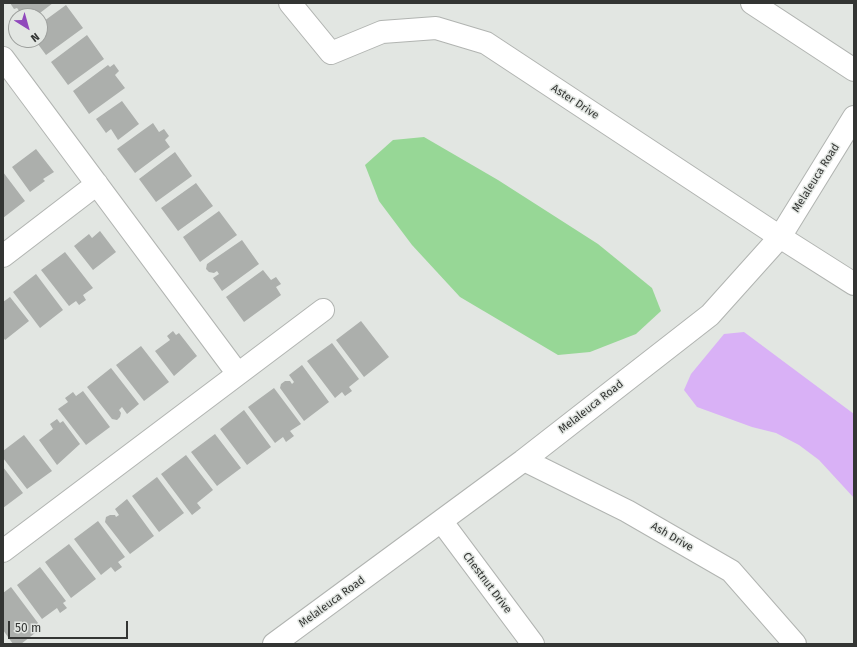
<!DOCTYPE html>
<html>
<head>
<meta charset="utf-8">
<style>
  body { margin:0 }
  #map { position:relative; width:857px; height:647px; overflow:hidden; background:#e2e6e2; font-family:"Fira Sans",sans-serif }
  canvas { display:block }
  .frame { position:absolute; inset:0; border:4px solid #333533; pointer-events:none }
  .north { position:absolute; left:8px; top:8px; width:40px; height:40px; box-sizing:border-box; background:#e2e6e2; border:1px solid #9c9f9c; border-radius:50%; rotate:143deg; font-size:11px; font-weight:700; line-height:16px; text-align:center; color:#333533 }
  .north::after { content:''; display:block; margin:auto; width:14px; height:18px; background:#9049bc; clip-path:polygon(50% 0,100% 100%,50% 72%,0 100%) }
  .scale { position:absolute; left:8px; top:621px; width:120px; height:18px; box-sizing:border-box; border:2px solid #333533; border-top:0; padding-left:5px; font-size:12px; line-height:14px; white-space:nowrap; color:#333533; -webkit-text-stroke:3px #e2e6e2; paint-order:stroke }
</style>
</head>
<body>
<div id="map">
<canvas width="857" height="647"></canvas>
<div class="frame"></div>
<div class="north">N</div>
<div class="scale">50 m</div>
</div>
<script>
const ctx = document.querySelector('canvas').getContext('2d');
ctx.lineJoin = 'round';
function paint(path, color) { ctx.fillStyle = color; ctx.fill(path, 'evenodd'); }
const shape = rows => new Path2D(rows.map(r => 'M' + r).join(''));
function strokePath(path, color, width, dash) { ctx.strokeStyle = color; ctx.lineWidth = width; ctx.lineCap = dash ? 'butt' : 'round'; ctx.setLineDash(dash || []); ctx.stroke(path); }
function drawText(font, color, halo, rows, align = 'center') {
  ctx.font = font + ' "Fira Sans",sans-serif'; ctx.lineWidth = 3; ctx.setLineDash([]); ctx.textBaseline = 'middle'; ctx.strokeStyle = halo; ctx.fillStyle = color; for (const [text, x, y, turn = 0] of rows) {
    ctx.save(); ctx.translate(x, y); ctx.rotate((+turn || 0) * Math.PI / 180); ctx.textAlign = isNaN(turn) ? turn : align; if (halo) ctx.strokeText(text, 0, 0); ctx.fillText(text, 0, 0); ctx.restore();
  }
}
paint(shape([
  [424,137,498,180,598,244,652,288,661,311,636,334,590,352,558,355,460,297,412,245,379,201,365,165,393,140]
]), '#97d796');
paint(shape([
  [744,332,854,414,854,498,819,460,799,445,776,433,752,427,697,407,684,390,691,374,724,334]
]), '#d9b1f6');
paint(shape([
  [10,3,53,3,36,16,23,16,17,8,14,9],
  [66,5,83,28,46,55,35,40,40,40,40,24],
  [87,35,104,59,68,85,51,62],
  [114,64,119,71,115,75,125,88,89,114,73,91,108,65,110,67],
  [122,101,139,124,118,140,111,129,106,133,96,119],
  [153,123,159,132,164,129,169,136,165,140,170,147,135,173,117,149],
  [36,149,54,172,43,179,45,181,30,192,12,167],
  [175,152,192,176,156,202,139,179],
  [3,172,25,201,3,218],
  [196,183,213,206,178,231,161,208],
  [219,211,237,235,200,262,183,237],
  [100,231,116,252,93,270,74,246,89,234,92,238],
  [242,240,259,264,222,291,213,278,219,274,217,271,214,273,209,272,206,269,207,264],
  [65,252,93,288,83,295,86,300,79,305,76,301,69,306,41,270],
  [263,270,271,280,276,277,281,284,276,287,281,295,244,322,226,297],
  [36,274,63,310,40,328,13,292],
  [10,297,29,321,5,340,3,337,3,302],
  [361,321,389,357,364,377,336,340],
  [173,331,176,335,179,333,197,356,174,376,155,351,170,340,167,336],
  [332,343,359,379,349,387,352,391,345,396,342,392,335,398,307,361],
  [141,346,169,382,144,401,116,365],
  [302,365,329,402,304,421,280,388,281,384,285,381,290,381,292,384,294,382,289,375],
  [111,368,139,404,127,414,122,407,119,410,121,413,120,417,117,420,112,419,87,387],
  [274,388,301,424,290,431,294,436,286,442,283,437,275,443,248,407],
  [83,391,110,427,86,445,58,409,68,402,65,398,73,392,76,396],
  [244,410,271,447,247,465,220,429],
  [57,419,60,423,63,421,80,444,57,465,39,440,53,429,50,424],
  [215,434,241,468,217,486,191,452],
  [24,435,52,471,27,489,3,458,3,451],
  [186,455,213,490,197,503,201,508,192,515,161,474],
  [3,467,23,493,3,508],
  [157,477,184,513,159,532,132,496],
  [127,499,154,536,130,554,105,522,106,517,110,515,115,515,116,517,119,515,115,509],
  [98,521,125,557,118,562,122,567,115,572,111,567,101,575,74,539],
  [69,544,96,579,71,598,45,562],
  [40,567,66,601,63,603,67,608,60,613,57,608,42,619,17,585],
  [11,587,38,623,32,629,35,633,21,644,13,644,3,630,3,593]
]), '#acafac');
const minor = shape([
  [290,3,331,53,382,32,436,28,486,43,780,237,854,284],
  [752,3,854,70],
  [3,58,238,374,3,551],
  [3,256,97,184],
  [238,374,323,310],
  [524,460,627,511,731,571,795,644],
  [442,522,533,644],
  [274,644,524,460,710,315,780,237,854,117]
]);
strokePath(minor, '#b1b4b1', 24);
strokePath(minor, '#fff', 22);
drawText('11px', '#333533', '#e2e6e2', [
  ["Aster Drive",575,102,33],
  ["Melaleuca Road",816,178,-58],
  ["Melaleuca Road",591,407,-38],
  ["Ash Drive",672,537,30],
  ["Chestnut Drive",487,583,53],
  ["Melaleuca Road",332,602,-36]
]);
</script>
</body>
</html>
